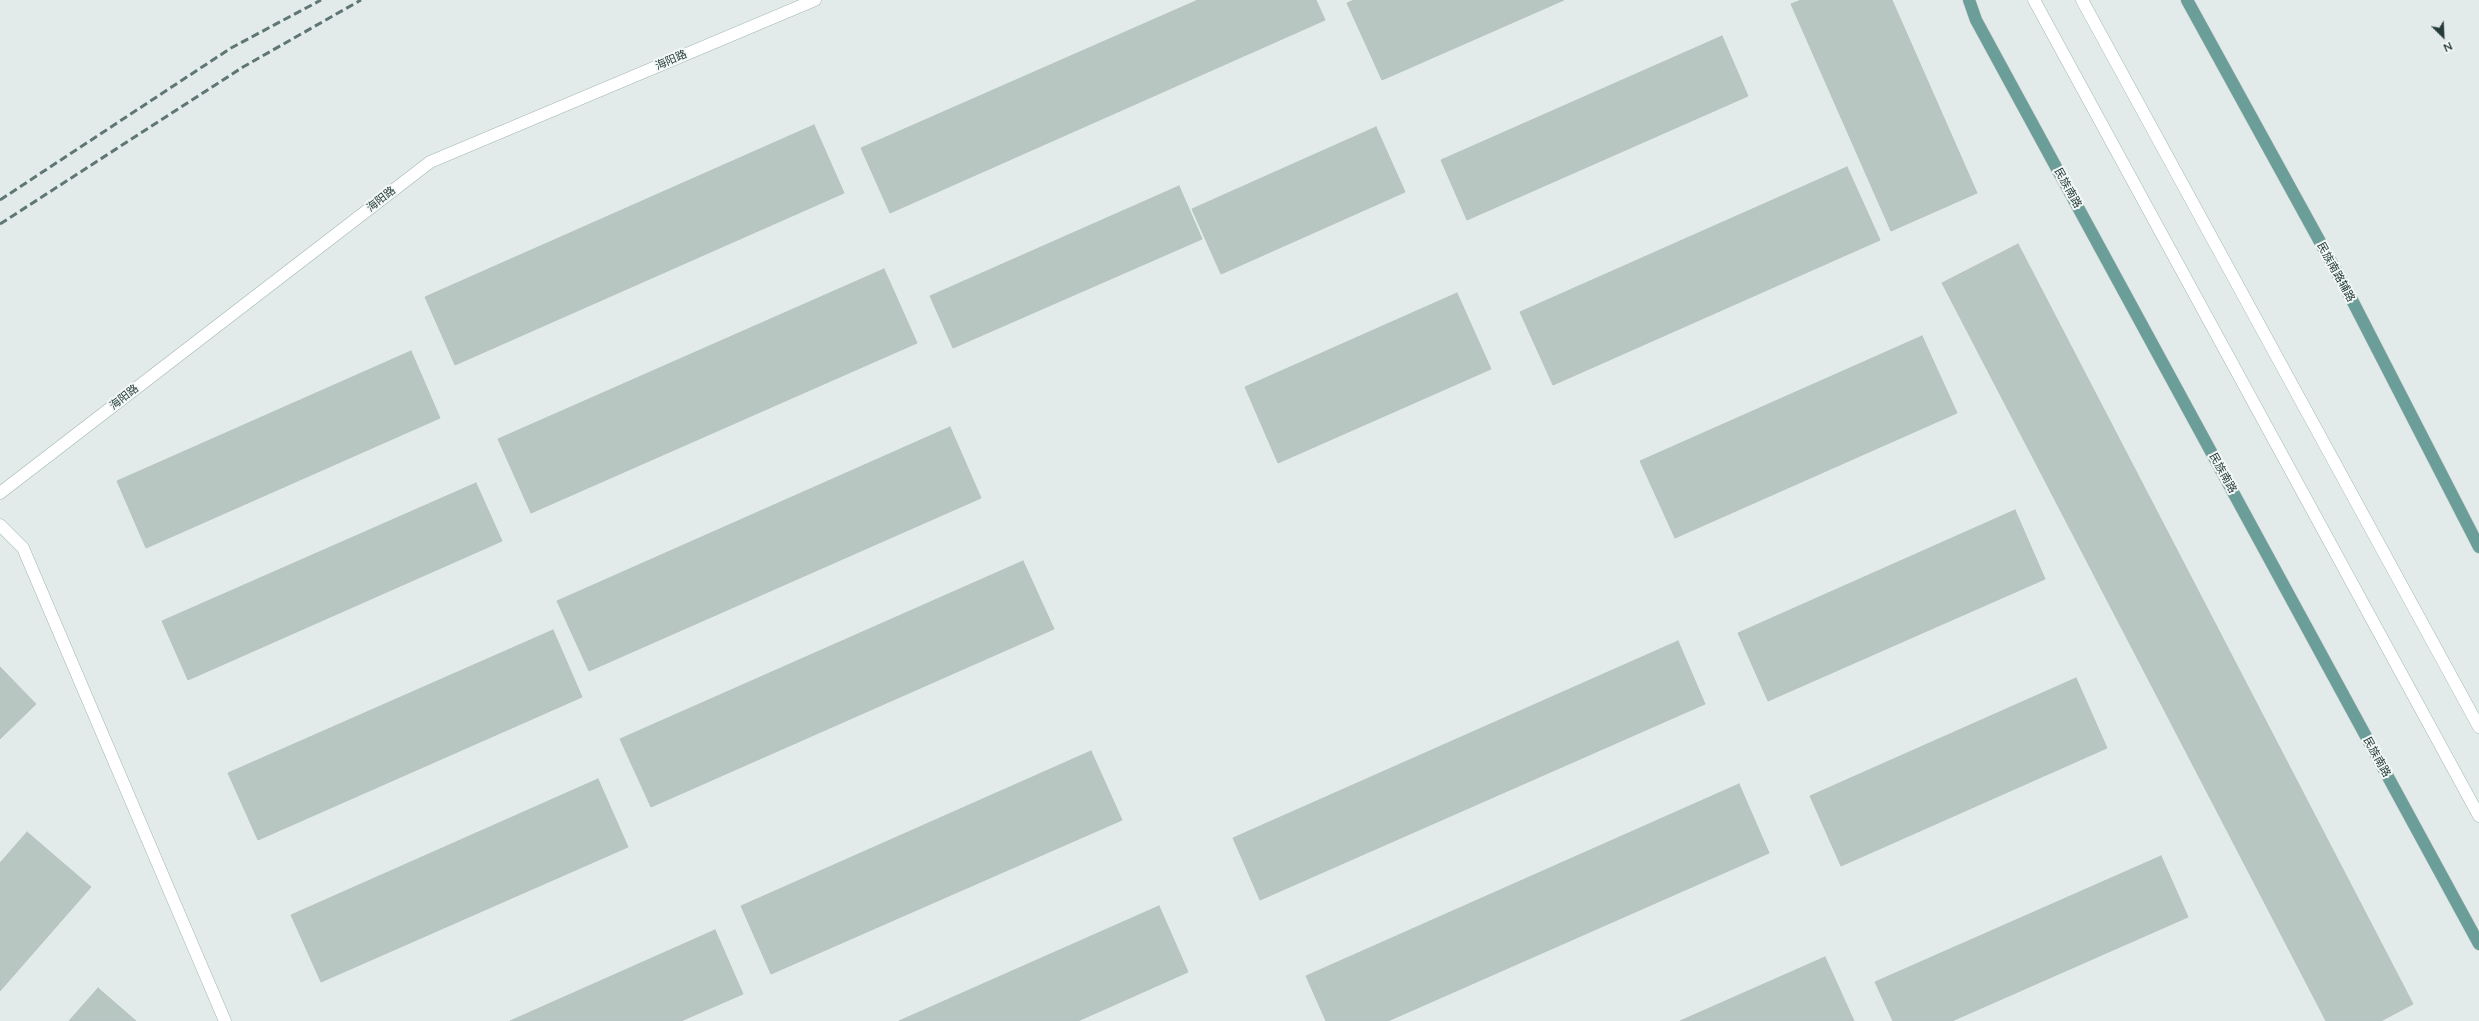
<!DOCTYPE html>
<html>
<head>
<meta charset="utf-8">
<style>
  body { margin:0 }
  #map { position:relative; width:2479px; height:1021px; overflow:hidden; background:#e2ebe9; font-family:Lato,sans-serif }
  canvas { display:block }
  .north { position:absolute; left:2423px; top:16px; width:40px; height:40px; -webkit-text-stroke:3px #f3f8f6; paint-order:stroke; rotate:156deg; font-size:11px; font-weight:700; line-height:16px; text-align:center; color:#243b39 }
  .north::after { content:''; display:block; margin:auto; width:14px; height:18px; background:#243b39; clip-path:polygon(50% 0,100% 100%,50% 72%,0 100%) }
</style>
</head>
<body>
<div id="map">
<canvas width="2479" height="1021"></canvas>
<div class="north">N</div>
</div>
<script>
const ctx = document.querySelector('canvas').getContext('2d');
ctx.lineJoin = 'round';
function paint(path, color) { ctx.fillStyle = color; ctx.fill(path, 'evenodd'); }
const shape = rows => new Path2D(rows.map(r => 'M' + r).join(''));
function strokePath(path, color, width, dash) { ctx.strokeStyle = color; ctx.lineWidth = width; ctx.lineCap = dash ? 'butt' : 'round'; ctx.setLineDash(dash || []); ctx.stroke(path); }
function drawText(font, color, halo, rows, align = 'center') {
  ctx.font = font + ' Lato,"Noto Sans SC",sans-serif'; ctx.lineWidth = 4; ctx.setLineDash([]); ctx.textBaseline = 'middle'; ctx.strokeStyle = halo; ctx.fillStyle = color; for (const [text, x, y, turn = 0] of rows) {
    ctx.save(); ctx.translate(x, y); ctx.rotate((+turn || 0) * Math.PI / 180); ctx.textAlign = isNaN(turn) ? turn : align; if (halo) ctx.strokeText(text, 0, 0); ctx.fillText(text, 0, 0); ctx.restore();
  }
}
const building = shape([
  [1198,0,1316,0,1325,20,890,213,861,148,1198,0],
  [1354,0,1564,0,1382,80,1347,3,1354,0],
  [1801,0,1892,0,1977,193,1891,231,1791,4,1801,0],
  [1722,36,1748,96,1467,220,1441,160,1722,36],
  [814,125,844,193,455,365,425,297,814,125],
  [1376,127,1405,192,1221,274,1192,209,1376,127],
  [1847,167,1880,240,1553,385,1520,312,1847,167],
  [1179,186,1202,239,953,348,930,296,1179,186],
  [2018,244,2413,1004,2381,1021,2326,1021,1942,283,2018,244],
  [884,269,917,343,531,513,498,439,884,269],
  [1457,293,1491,369,1278,463,1245,387,1457,293],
  [1922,336,1957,413,1675,538,1640,461,1922,336],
  [411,351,440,418,146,548,117,481,411,351],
  [950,427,981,498,589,671,557,601,950,427],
  [476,483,502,541,188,680,162,621,476,483],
  [2015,510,2045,579,1768,701,1738,633,2015,510],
  [1023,561,1054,629,651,807,620,739,1023,561],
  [553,630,582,697,258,840,228,773,553,630],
  [1678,641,1705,704,1260,900,1233,838,1678,641],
  [0,667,36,704,0,739,0,667],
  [2076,678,2107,748,1841,866,1810,796,2076,678],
  [1091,751,1122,820,771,974,741,906,1091,751],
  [598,779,628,847,321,982,291,915,598,779],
  [1739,784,1769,853,1388,1021,1326,1021,1306,976,1739,784],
  [27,832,91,887,0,991,0,863,27,832],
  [2161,856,2188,917,1952,1021,1893,1021,1875,982,2161,856],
  [1159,906,1188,972,1078,1021,899,1021,1159,906],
  [715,930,743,994,681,1021,510,1021,715,930],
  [1825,957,1854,1021,1680,1021,1825,957],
  [98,988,136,1021,69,1021,98,988]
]);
paint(building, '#b8c6c2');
strokePath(building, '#b5c4c1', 1);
const secondary = shape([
  [2034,0,2479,816],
  [2082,0,2479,727],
  [0,493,430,162,815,0],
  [0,525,23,548,225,1021]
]);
const primary = shape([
  [1969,0,1976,20,2479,944],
  [2187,0,2352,300,2479,547]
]);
strokePath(secondary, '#a2b6b2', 13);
strokePath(primary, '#c2c8c8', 13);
strokePath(secondary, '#fff', 12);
strokePath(primary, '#6b9d99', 12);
strokePath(shape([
  [0,200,231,48,321,0],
  [0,224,243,67,361,0]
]), '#5e7674', 3, [8, 4]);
drawText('11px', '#243b39', '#f3f8f6', [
  ["海阳路",671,60,-23],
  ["民族南路",2068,188,61],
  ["海阳路",381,199,-38],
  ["民族南路辅路",2336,272,61],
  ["海阳路",124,397,-38],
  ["民族南路",2223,473,61],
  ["民族南路",2377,757,61]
]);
</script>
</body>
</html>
